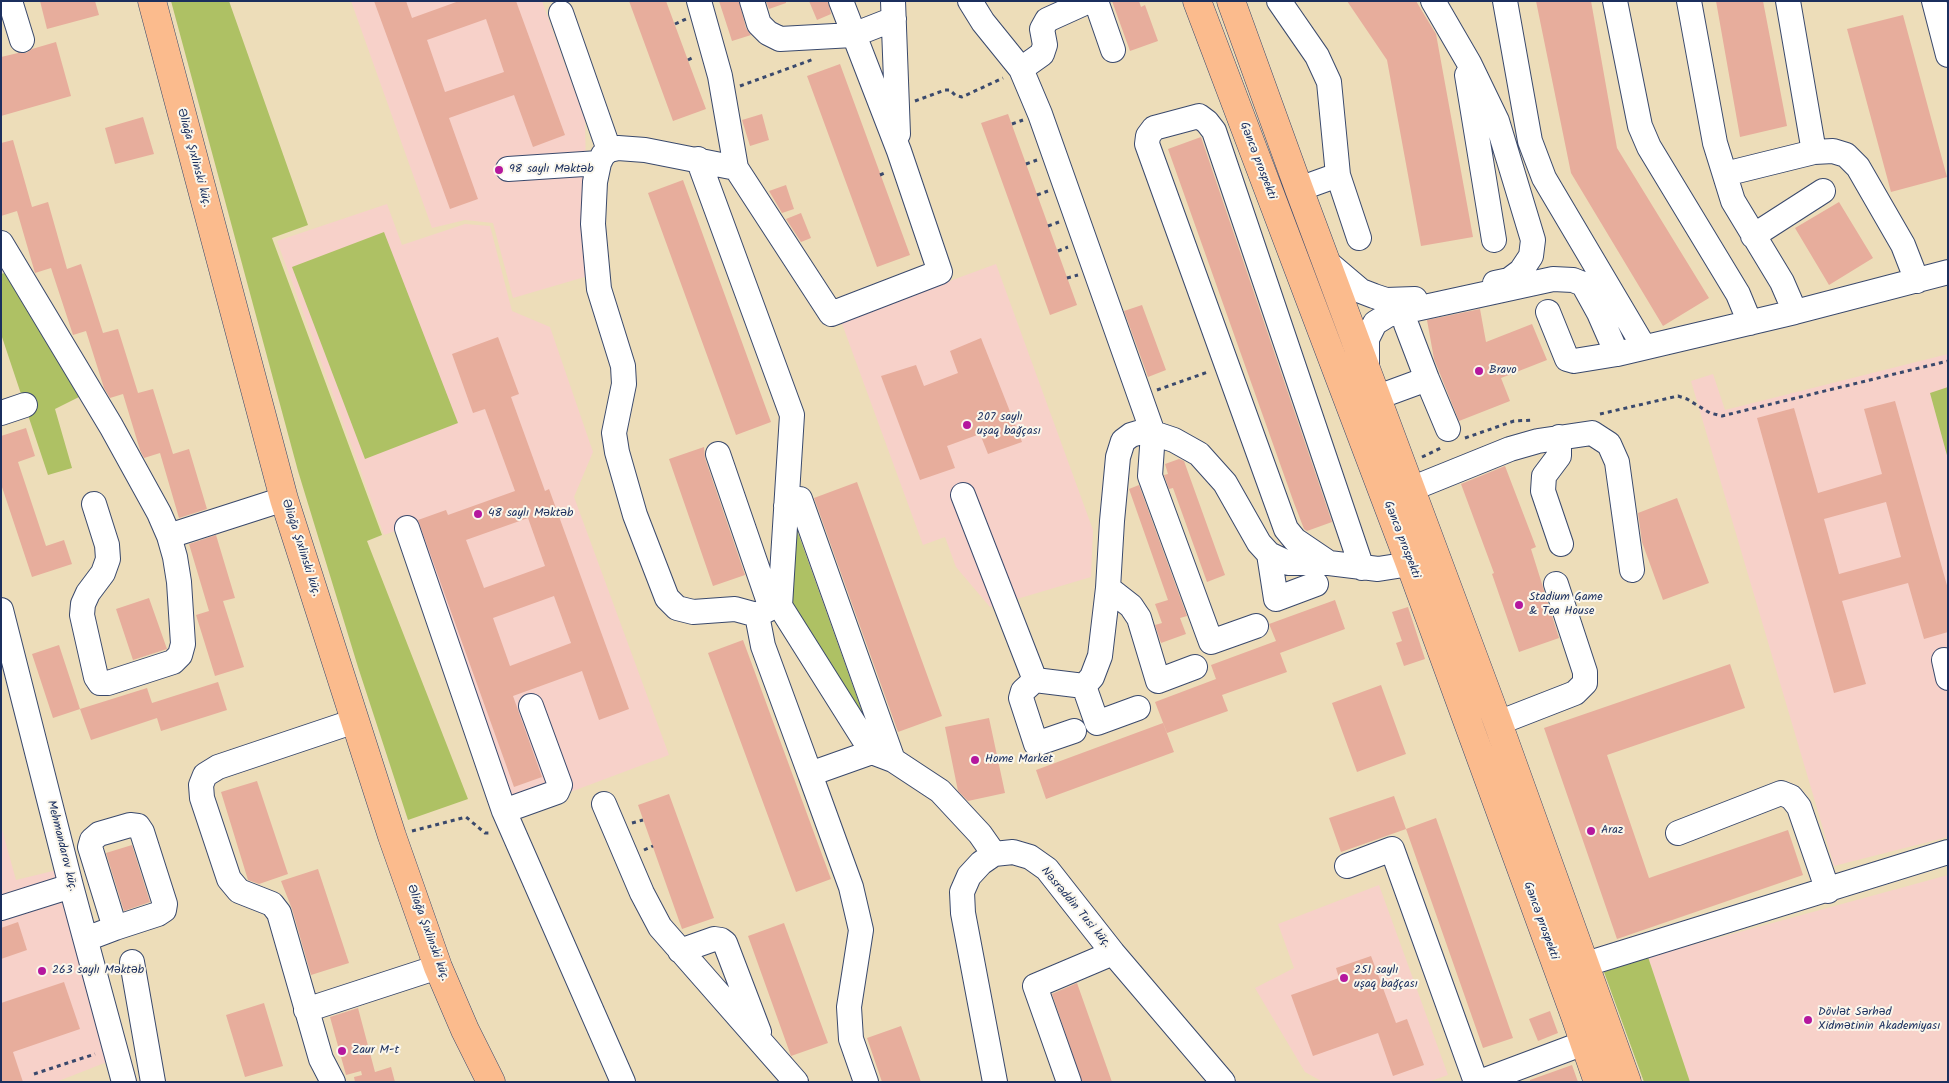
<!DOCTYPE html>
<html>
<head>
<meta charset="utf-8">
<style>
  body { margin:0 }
  #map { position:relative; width:1949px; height:1083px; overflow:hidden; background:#edddb9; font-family:Kalam,sans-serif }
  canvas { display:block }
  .frame { position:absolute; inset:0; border:2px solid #1b2f5e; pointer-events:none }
</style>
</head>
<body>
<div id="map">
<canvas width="1949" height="1083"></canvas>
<div class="frame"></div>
</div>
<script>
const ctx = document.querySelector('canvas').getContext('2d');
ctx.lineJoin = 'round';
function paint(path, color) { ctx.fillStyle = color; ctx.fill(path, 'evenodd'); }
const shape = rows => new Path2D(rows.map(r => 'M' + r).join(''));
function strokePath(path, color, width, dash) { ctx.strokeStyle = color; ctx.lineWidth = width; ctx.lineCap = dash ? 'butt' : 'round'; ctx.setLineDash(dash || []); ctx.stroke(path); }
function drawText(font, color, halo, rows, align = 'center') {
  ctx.font = font + ' Kalam,sans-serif'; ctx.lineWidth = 4; ctx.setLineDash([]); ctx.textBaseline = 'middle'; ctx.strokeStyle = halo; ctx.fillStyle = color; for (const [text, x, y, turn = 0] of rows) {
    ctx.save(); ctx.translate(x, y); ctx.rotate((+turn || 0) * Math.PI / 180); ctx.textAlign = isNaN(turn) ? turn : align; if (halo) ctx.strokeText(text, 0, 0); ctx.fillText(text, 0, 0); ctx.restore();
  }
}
paint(shape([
  [351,1,542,1,585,120,588,276,513,298,493,223,465,220,432,228],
  [387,204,402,245,465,224,490,226,512,311,550,327,593,452,574,497,669,755,501,818,395,531,384,535,277,241],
  [996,264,1093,530,1091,577,990,607,956,567,945,537,923,545,841,321],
  [1948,354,1948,837,1834,866,1691,381,1713,374,1725,410],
  [1,826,16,880,57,870,107,1062,56,1082,1,1082],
  [1948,875,1948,1082,1690,1082,1648,957],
  [1379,885,1448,1075,1428,1082,1323,1082,1305,1072,1255,988,1294,968,1278,924]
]), '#f7d1c9');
paint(shape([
  [171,1,229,1,308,225,272,238,382,535,367,541,468,799,408,820,358,667,298,471],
  [384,232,458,423,365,459,292,267],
  [8,272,83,395,55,409,72,468,48,475,1,334,1,274],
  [1948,387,1948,459,1930,393],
  [792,516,868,728,787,608],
  [1648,957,1690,1082,1644,1082,1604,972]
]), '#aec164');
paint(shape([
  [40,1,95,1,99,15,47,29],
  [374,1,406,1,412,18,459,1,516,1,565,135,533,147,514,95,449,118,478,199,450,209],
  [486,19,504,72,445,92,427,40],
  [629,1,666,1,706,109,673,121],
  [719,1,739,1,746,28,751,35,732,41],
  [766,1,786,1,786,3,769,9],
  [809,1,828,1,831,14,817,20],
  [1112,1,1139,1,1141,7,1145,5,1158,41,1130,51],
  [1347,1,1416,1,1436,34,1473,237,1421,246,1387,60],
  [1536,1,1591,1,1617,148,1709,298,1663,326,1571,173],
  [1716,1,1763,1,1787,126,1740,137],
  [1903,15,1947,177,1891,192,1847,29],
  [56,42,71,96,1,116,1,57,18,53,26,53,32,49],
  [840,64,910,255,877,267,807,76],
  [762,114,769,140,750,146,742,120],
  [1008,114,1077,305,1050,315,981,123],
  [143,117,154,154,115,164,105,128],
  [1201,137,1332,522,1307,531,1304,529,1294,503,1168,149],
  [13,140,32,207,48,202,67,269,81,264,103,333,118,329,138,393,153,389,173,454,189,449,207,509,179,518,160,453,144,458,140,450,123,394,110,398,104,388,86,331,73,335,51,268,35,273,17,211,1,216,1,143],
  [683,180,771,422,736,435,648,193],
  [786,185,794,209,782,213,769,191],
  [1839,202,1873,258,1829,285,1795,228],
  [801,213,811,238,801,242,786,219],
  [1142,305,1166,370,1148,377,1124,311],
  [1480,309,1486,342,1532,324,1547,360,1501,378,1510,401,1459,421,1434,359,1427,320],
  [498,337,519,394,511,397,545,491,549,489,629,709,599,720,582,671,513,696,542,777,514,787,418,520,446,510,448,515,515,491,485,409,473,413,452,354],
  [528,518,545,566,484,588,466,540],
  [554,596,571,643,510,666,493,618],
  [981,338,1022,442,988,454,980,434,947,446,955,468,920,480,881,376,916,365,924,386,958,373,950,351],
  [1895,401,1948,589,1948,632,1924,639,1908,583,1842,601,1866,684,1834,693,1757,418,1794,408,1818,493,1882,474,1864,409],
  [1886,502,1901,557,1839,574,1824,519],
  [26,428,35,456,18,462,46,546,64,540,72,564,32,577,1,484,1,436],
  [704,447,705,458,745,575,713,586,669,459],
  [1179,459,1184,461,1225,575,1207,582,1173,488,1169,489,1164,475,1168,474,1165,464],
  [1505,466,1536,547,1531,549,1559,638,1519,652,1492,574,1494,573,1461,484],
  [857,482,942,716,898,732,814,498],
  [1139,485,1187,616,1180,618,1186,634,1161,643,1155,625,1162,623,1155,604,1168,600,1129,489],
  [1677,498,1709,583,1663,600,1642,542,1638,513],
  [216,535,235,598,223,601,244,667,215,676,196,615,209,611,189,544],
  [149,598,167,649,133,660,116,609],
  [1335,600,1345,629,1280,653,1287,672,1222,695,1228,711,1167,733,1155,702,1216,679,1211,665,1276,641,1269,624],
  [1408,607,1425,659,1404,666,1396,643,1402,641,1392,612],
  [743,640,831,879,796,892,708,653],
  [59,645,80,709,53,718,32,654],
  [1730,664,1745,708,1607,755,1649,878,1788,830,1803,875,1617,939,1544,728],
  [218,682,227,710,161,731,157,718,91,740,80,709,147,688,152,703],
  [1381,685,1406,754,1357,772,1332,703],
  [989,718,1005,793,968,801,958,791,945,727],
  [1163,723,1174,752,1046,799,1036,770],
  [257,781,288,874,259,884,248,880,221,792],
  [669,794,714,918,682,929,638,805],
  [1394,796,1406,829,1341,852,1329,818],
  [1436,818,1513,1038,1483,1048,1406,829],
  [132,845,150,902,124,911,106,853],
  [318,869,349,963,311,975,292,909,281,881],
  [18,922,27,950,1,959,1,928],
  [784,923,828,1043,791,1056,748,936],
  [1371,956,1396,1023,1407,1019,1424,1065,1393,1076,1378,1033,1313,1056,1291,995,1339,978,1336,968],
  [64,982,80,1029,13,1052,23,1082,1,1082,1,1003],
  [1077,983,1112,1082,1082,1082,1052,994],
  [264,1003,283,1066,245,1077,226,1015],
  [358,1008,375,1072,391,1067,395,1082,355,1082,354,1077,362,1075,361,1071,346,1075,330,1017],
  [1550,1011,1558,1033,1538,1041,1529,1019],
  [901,1026,921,1082,882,1082,867,1038],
  [1572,1065,1578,1082,1530,1082,1530,1080]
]), '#e7ad9c');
const minor = shape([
  [10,1,22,40],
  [699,1,720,76,736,168],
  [752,1,759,24,768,33,780,39,853,35,894,19],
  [893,1,898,134],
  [970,1,983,22,1021,69,1040,114,1153,433,1150,476,1211,642,1256,626],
  [1096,1,1113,50],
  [1279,1,1317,56,1329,82,1338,175,1299,189],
  [1433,1,1469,63,1497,121,1533,240,1531,256,1521,271,1509,280,1495,283],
  [1505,1,1530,141,1544,178,1644,347],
  [1615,1,1640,126,1649,147,1738,294,1750,323],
  [1689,1,1715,143,1733,201,1782,282,1795,312],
  [1788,1,1814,152,1833,151,1846,155,1858,167,1903,245,1917,281],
  [1934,1,1948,55],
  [561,13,609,150],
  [1021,69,1042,54,1045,45,1042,29,1047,20,1089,1],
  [1467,75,1494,240],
  [698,159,792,415,780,606,872,752,893,760,940,791,980,834,994,854],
  [508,169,599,163],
  [1725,174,1814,152],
  [1338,175,1359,238],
  [1753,236,1823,191],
  [1,243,111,426,159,513,169,536],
  [1328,263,1361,291,1374,296,1386,300,1415,299],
  [1548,312,1567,359,1574,361,1617,354],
  [1406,324,1427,379,1448,429],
  [1367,367,1367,339,1375,323,1388,315,1553,279,1573,280,1583,284,1599,313,1617,354,1795,312,1948,272],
  [1378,397,1427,379],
  [1,413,25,405],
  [1559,437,1559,456,1544,476,1543,491,1561,544],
  [718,454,771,608],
  [1411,489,1510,449,1538,441,1592,433,1609,444,1617,462,1632,570],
  [963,495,1035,680,1084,686,1092,677,1100,656,1108,588,1112,521,1118,457,1123,441,1131,435,1141,432,1153,433,1174,440,1199,454,1225,483,1259,543,1269,554,1288,563,1329,563,1378,569,1410,564],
  [94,504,107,545,108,559,103,573,88,593,83,604,82,615,96,677,100,683,108,683,173,662,180,655,183,644,179,582,175,557,169,536,284,499],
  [786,506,800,499,893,760],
  [407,528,504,811,623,1082],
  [1269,554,1276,599,1316,584],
  [1329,563,1295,540,1286,529,1147,144,1148,136,1154,128,1199,116,1207,122,1214,131,1362,568],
  [1108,588,1131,606,1139,618,1158,681,1195,667],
  [771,608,757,615,763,646,810,774,872,752],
  [1,610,71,886,124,1082],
  [757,615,735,609,693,612,677,608,667,598,635,515,617,452,614,433,624,384,623,366,599,289,593,224,595,182,599,163,603,155,609,150,618,148,645,150,736,168,831,314,940,272,899,151,841,1],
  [1944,660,1948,678],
  [1035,680,1023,691,1021,698,1036,744,1074,731],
  [1084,686,1097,723,1138,708],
  [1498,723,1575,693,1585,683,1585,672,1556,584],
  [810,774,851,887,861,930,849,1007,851,1039,866,1082],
  [604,804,642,893,660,927,796,1082],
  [504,811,557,792,560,785,531,706],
  [1678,833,1781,793,1791,797,1799,807,1828,891],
  [1347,866,1392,849,1476,1082],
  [1,908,71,886],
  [86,939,115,928,90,847,92,840,99,834,130,825,138,826,142,832,165,904,164,910,158,914,115,928],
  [680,951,714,939,721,940,725,943,759,1032],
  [132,962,153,1082],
  [1567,970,1948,852],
  [306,1010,438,967],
  [333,1082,321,1059,279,913,272,904,239,891,229,879,202,798,201,785,205,775,218,767,355,721],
  [995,1082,963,913,962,892,969,876,981,863,994,854,1013,852,1030,857,1047,869,1113,953,1223,1082],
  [1069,1082,1035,986,1113,953],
  [1480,1082,1584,1043]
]);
const major = shape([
  [152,1,284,499,392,836,438,967,465,1030,491,1082],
  [1197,1,1410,564,1575,1016,1598,1082],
  [1231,1,1299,189,1498,723,1627,1082]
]);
strokePath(minor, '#3a496c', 26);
strokePath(major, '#3a496c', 29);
strokePath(shape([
  [675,24,686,19],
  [688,60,694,57],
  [740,86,814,59],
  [915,101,945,90,950,90,955,95,962,97,1003,78],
  [1012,124,1023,120],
  [1026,164,1037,160],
  [880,175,887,172],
  [1037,195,1048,191],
  [1048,226,1059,222],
  [1058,251,1068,247],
  [1067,278,1078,275],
  [1157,390,1208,372],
  [1600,414,1678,396,1687,399,1710,413,1722,416,1948,361],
  [1465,438,1514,421,1534,420],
  [1422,457,1441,448],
  [632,823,643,820],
  [412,831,466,817,485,833,492,833],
  [644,850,653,846],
  [34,1074,95,1054]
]), '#3a496c', 3, [4, 4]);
strokePath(minor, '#fff', 24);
strokePath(major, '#fbbb8d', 28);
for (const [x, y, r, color] of [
  [499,170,5,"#b5179e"],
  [1479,371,5,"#b5179e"],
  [967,425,5,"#b5179e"],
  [478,514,5,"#b5179e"],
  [1519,605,5,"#b5179e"],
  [975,760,5,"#b5179e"],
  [1591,831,5,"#b5179e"],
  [42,971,5,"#b5179e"],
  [1344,978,5,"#b5179e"],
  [1808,1020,5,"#b5179e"],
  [342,1051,5,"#b5179e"]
]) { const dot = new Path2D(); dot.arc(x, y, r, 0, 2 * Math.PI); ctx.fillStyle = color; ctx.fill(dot); strokePath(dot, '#fbf7ec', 2); }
drawText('12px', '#1b2f5e', '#fbf7ec', [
  ["Əliağa Şıxlinski küç.",193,158,75],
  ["Gəncə prospekti",1257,161,69],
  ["Gəncə prospekti",1401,540,69],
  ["Əliağa Şıxlinski küç.",300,548,72],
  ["Mehmandarov küç.",61,846,76],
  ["Nəsrəddin Tusi küç.",1075,908,50],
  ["Gəncə prospekti",1540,921,70],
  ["Əliağa Şıxlinski küç.",427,933,70]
]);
drawText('12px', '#1b2f5e', '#fbf7ec', [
  ["98 saylı Məktəb",509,170],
  ["Bravo",1489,371],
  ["207 saylı",977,418],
  ["uşaq bağçası",977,432],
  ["48 saylı Məktəb",488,514],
  ["Stadium Game",1529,598],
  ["& Tea House",1529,612],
  ["Home Market",985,760],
  ["Araz",1601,831],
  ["263 saylı Məktəb",52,971],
  ["251 saylı",1354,971],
  ["uşaq bağçası",1354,985],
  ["Dövlət Sərhəd",1818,1013],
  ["Xidmətinin Akademiyası",1818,1027],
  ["Zaur M-t",352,1051]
], 'left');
</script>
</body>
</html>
